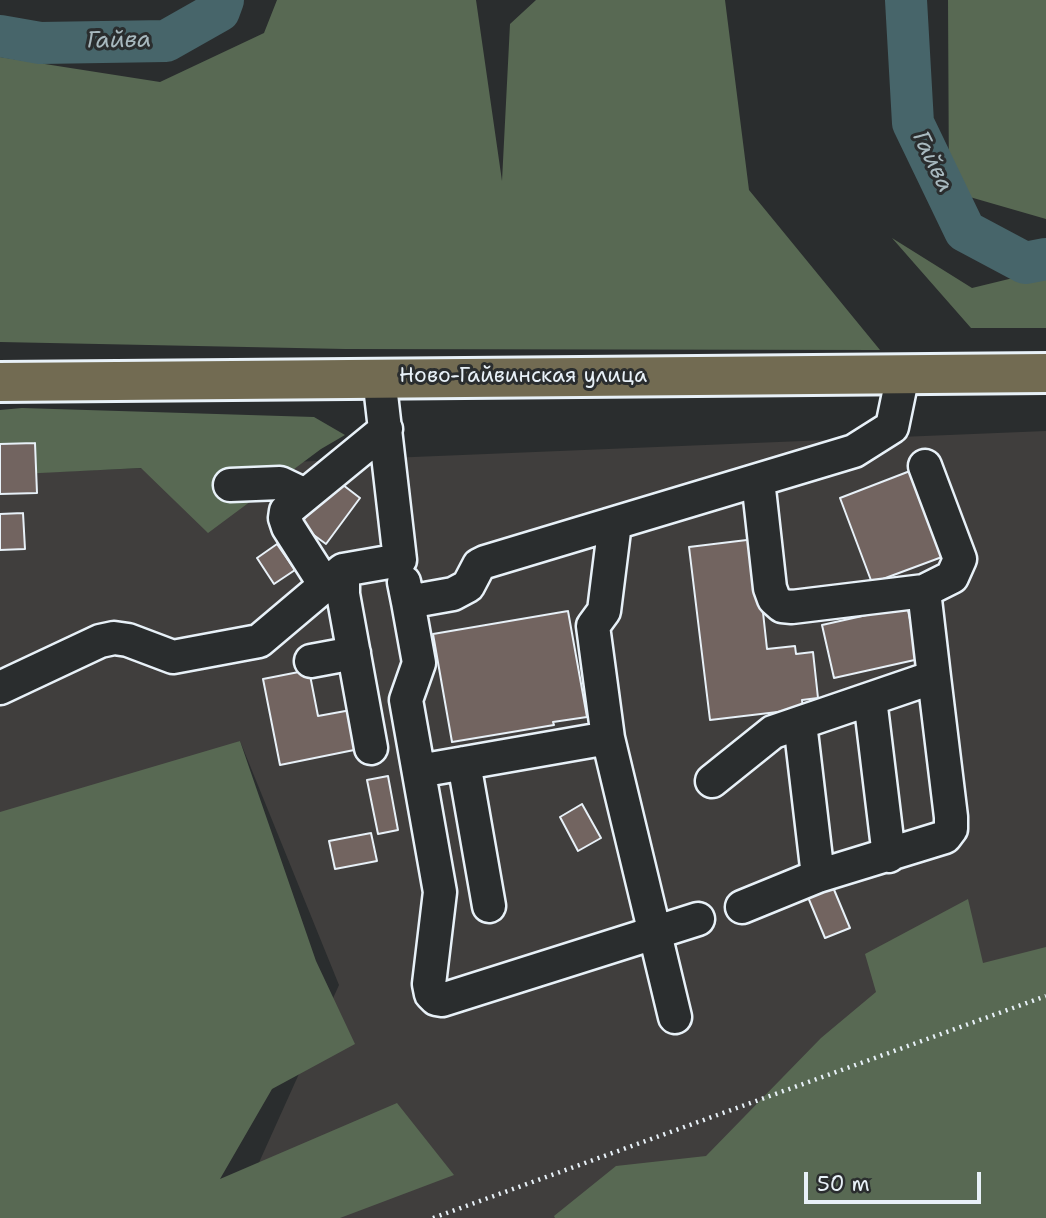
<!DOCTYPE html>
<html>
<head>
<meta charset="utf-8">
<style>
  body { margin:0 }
  #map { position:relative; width:1046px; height:1218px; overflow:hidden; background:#2a2d2e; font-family:"Shantell Sans",sans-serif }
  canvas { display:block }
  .scale { position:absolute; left:804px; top:1172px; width:177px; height:32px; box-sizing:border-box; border:4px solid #e8f1f8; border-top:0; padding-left:9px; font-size:21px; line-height:24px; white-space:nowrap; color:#e8f1f8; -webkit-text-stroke:5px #2a2d2e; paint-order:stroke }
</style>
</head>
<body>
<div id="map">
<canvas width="1046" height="1218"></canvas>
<div class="scale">50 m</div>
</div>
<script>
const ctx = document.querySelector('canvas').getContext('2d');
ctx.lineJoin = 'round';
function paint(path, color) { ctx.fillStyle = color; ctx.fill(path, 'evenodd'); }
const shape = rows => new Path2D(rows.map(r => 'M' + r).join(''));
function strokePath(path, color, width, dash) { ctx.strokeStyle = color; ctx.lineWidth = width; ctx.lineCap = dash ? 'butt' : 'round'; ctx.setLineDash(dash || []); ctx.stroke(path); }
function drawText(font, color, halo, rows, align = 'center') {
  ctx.font = font + ' "Shantell Sans",sans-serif'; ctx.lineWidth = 6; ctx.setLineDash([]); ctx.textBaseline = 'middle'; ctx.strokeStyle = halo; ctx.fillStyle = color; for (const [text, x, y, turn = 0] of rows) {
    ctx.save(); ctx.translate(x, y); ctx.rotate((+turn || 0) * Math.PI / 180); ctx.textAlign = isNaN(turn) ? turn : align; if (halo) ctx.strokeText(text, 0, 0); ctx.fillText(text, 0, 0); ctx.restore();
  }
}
paint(shape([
  [1046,431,1046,1218,234,1218,339,985,240,741,0,852,0,474]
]), '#403e3d');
paint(shape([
  [277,0,476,0,502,181,510,24,536,0,725,0,749,190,880,350,345,349,0,342,0,57,160,82,264,33],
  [948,0,1046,0,1046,219,949,191],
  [892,238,972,288,1046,270,1046,328,971,328],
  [22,408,314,417,345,435,321,449,208,533,141,468,0,475,0,410],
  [240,741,316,961,355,1044,272,1089,220,1179,397,1103,454,1175,340,1218,0,1218,0,812],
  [968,899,983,963,1046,947,1046,1218,555,1218,554,1216,616,1166,706,1156,821,1038,876,992,865,954]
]), '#586953');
strokePath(shape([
  [906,0,913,123,965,231,1025,263,1046,259],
  [0,36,40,43,166,41,219,11,223,0]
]), '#47656a', 42);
const building = shape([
  [35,443,37,493,0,494,0,444,35,443],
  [910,471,942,557,872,583,840,498,910,471],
  [334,478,360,498,326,544,300,525,334,478],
  [23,513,25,549,0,550,0,514,23,513],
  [755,539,767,649,795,646,796,654,813,652,818,698,802,700,803,709,710,720,689,547,755,539],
  [277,544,295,570,274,584,257,558,277,544],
  [907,606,919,659,834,678,822,625,907,606],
  [568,611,587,717,553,722,554,725,452,742,433,634,568,611],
  [309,670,318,716,351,710,359,749,280,765,263,679,309,670],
  [388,776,398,830,378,834,367,780,388,776],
  [582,804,601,838,578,851,560,817,582,804],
  [371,833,377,861,335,869,329,841,371,833],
  [830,880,850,928,825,938,805,890,830,880]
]);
paint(building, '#726460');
strokePath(building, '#e8f1f8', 2);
const minor = shape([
  [230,485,280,483,303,494],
  [615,523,604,611,593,626,608,738,675,1017],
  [343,570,343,594,371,748],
  [404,582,408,602,453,594,468,586,479,565,485,562,854,451,892,427,903,374],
  [325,585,288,527,285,518,286,511,386,429],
  [924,591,952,577,960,559,925,466],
  [408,602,419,663,406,700,440,892,429,984,431,994,436,999,442,1000,698,919],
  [311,661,354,653],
  [0,688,100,641,114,638,128,640,173,657,259,641,343,570,400,560,379,377],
  [870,699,889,856],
  [800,723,818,876],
  [464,763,489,906],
  [419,771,608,738],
  [712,781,773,732,934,677,924,591,792,607,782,606,774,599,770,588,758,480],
  [742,907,818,876,945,837,951,829,951,817,934,677]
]);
const major = shape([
  [0,382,1046,373]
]);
strokePath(minor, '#e8f1f8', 37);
strokePath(major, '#e8f1f8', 44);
strokePath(shape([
  [433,1218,1046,996]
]), '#e8f1f8', 4.5, [2, 5]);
strokePath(minor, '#2a2d2e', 32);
strokePath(major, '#726b52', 38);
drawText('21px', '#e8f1f8', '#2a2d2e', [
  ["Ново-Гайвинская улица",523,377]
]);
drawText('italic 23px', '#a8b9bf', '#2a2d2e', [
  ["Гайва",119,41,-1],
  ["Гайва",932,162,64]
]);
</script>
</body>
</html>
